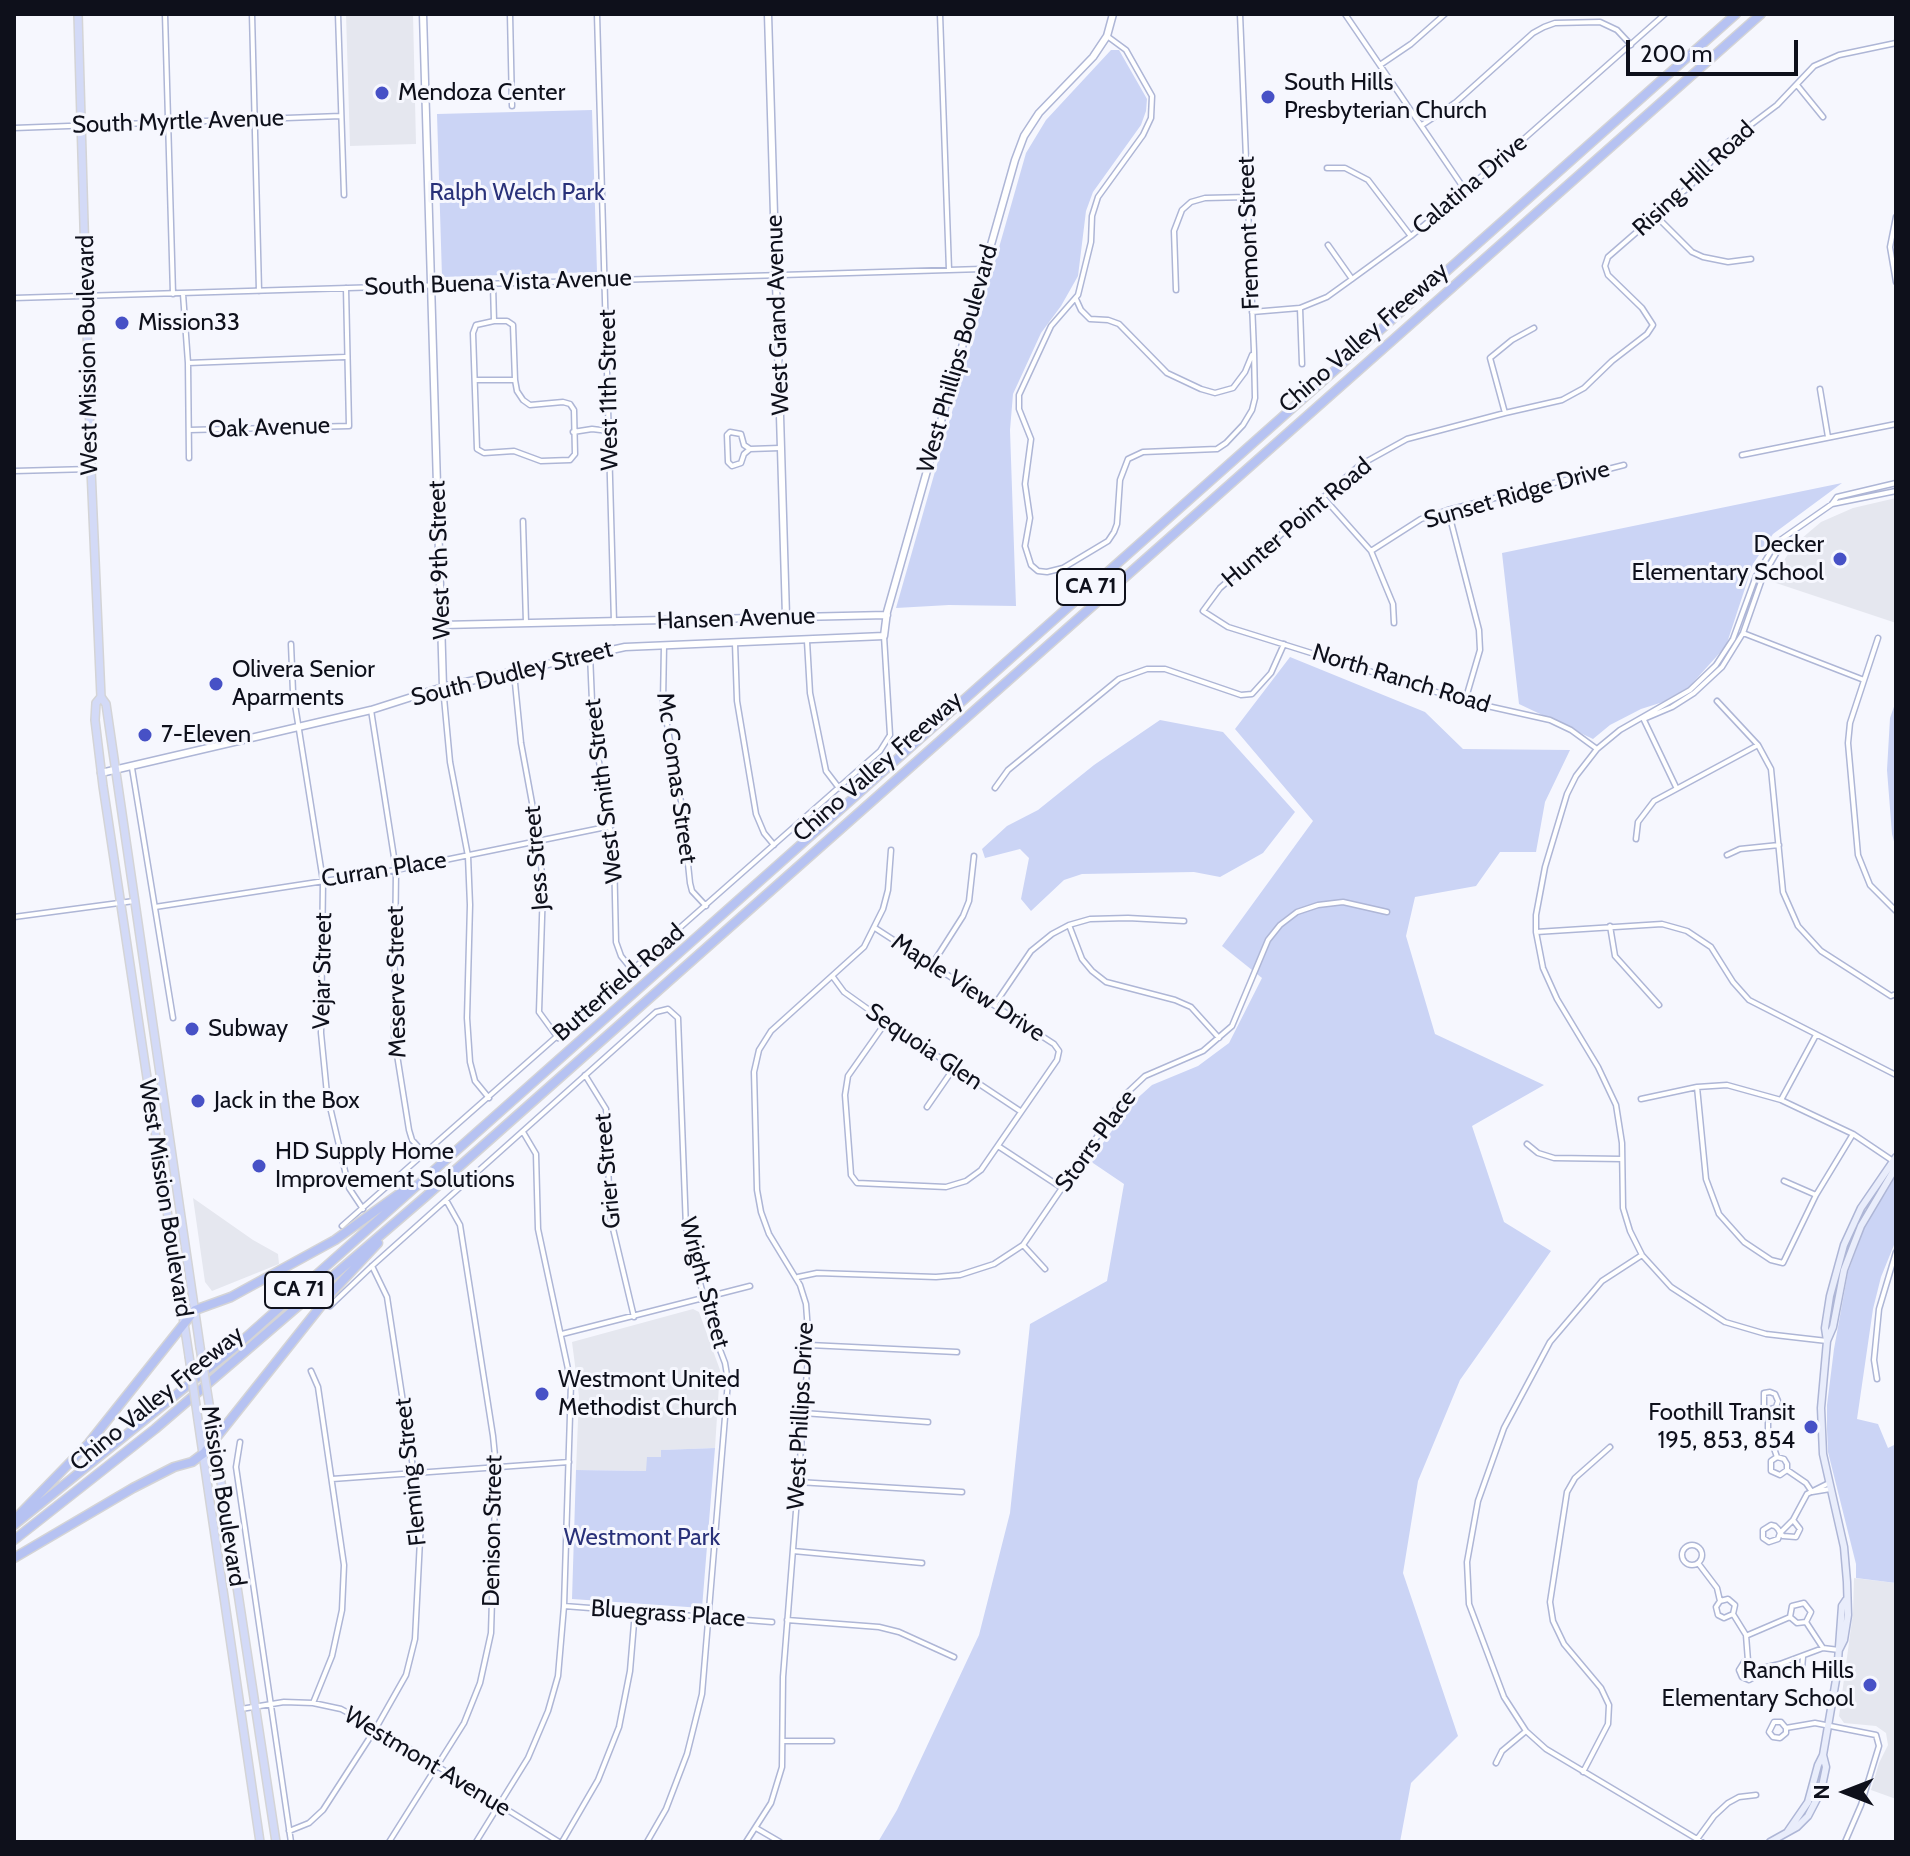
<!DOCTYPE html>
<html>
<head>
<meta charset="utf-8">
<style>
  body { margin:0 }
  #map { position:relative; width:1910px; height:1856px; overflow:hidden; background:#f6f7fe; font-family:Cabin,sans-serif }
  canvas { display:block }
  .frame { position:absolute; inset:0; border:16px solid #0e101b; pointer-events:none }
  .north { position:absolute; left:1806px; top:1752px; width:80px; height:80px; -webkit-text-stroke:6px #f6f7fe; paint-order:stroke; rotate:270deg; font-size:22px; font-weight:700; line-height:32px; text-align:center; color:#0e101b }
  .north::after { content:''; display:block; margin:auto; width:28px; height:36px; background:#0e101b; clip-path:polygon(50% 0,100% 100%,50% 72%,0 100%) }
  .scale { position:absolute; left:1626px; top:40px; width:172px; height:36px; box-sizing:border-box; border:4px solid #0e101b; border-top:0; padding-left:10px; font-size:24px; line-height:28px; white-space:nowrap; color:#0e101b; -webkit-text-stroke:6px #f6f7fe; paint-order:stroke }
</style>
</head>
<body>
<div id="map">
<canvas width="1910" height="1856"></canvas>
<div class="frame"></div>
<div class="north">N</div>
<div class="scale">200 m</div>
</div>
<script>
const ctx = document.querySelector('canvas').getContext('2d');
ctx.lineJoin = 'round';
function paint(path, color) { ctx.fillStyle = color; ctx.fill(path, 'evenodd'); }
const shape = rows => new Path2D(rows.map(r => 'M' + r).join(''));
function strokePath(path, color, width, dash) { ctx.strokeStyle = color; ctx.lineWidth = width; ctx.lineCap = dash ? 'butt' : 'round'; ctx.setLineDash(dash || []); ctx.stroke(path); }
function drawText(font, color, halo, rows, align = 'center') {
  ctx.font = font + ' Cabin,sans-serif'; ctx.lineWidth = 6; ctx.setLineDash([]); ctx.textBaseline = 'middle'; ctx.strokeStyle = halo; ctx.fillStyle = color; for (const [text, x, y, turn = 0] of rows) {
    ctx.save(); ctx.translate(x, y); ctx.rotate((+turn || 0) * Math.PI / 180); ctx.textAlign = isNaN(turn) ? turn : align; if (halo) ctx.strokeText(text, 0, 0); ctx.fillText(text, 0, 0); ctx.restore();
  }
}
paint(shape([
  [346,14,413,14,416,144,350,146],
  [1896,498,1896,623,1770,581,1795,544,1821,522,1853,508],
  [193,1198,253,1240,278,1254,279,1264,212,1291,205,1282],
  [693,1309,699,1312,720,1370,715,1448,662,1450,661,1457,647,1471,576,1470,579,1396,572,1342],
  [1854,1578,1896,1583,1896,1799,1871,1790,1879,1763,1888,1745,1886,1733,1876,1726,1844,1723,1839,1716,1853,1613]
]), '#e5e7ef');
paint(shape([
  [1111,50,1119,50,1147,99,1146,111,1141,125,1093,192,1086,211,1078,276,1061,306,1041,333,1013,394,1010,430,1016,606,949,605,896,608,1026,153,1046,120],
  [592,110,597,272,442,277,437,114],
  [1842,483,1773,534,1753,564,1726,646,1689,687,1663,702,1641,709,1610,725,1593,739,1519,704,1502,553],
  [1290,657,1425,712,1463,749,1570,750,1545,802,1536,852,1500,852,1476,886,1415,897,1406,936,1435,1034,1544,1085,1472,1126,1504,1222,1551,1251,1460,1380,1418,1481,1403,1573,1458,1736,1411,1783,1400,1842,878,1842,897,1810,979,1635,1010,1513,1030,1324,1107,1281,1124,1184,1090,1161,1132,1103,1152,1085,1198,1066,1229,1043,1262,978,1222,946,1313,821,1235,729],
  [1896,701,1896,849,1892,834,1887,770,1890,718],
  [1160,720,1223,732,1295,812,1263,853,1220,877,1194,872,1082,874,1064,880,1031,911,1021,899,1029,858,1020,849,985,858,982,849,1007,826,1038,810,1094,765],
  [1896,1175,1896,1240,1881,1277,1873,1309,1857,1419,1878,1424,1888,1448,1896,1444,1896,1583,1856,1578,1856,1564,1828,1452,1827,1429,1827,1405,1834,1349,1848,1272,1864,1228],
  [715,1448,702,1608,572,1599,576,1470,646,1471,647,1457,661,1457,661,1450]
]), '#cbd4f5');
const minor = shape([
  [165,14,173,294],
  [252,14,259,291],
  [338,14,344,195],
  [510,14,512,106],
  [597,14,614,622],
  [940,14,949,270],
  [1345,14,1465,190],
  [1107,36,1126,50,1152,96,1151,118,1143,135,1098,197,1092,216,1091,242,1078,295,1051,326,1019,395,1019,409,1031,439,1025,484,1030,518,1025,546,1031,565,1038,571,1047,572,1063,568,1108,541,1114,532,1117,524,1120,480,1128,459,1143,452,1217,449,1226,443,1243,425,1252,410,1255,398,1254,351,1240,14],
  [1380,65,1411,44,1445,14],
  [1797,85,1823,117],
  [1422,125,1455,103,1533,33,1544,27,1555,23,1600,22,1617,30,1631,45],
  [14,128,341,116],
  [1327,168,1345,168,1368,180,1410,235],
  [1656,216,1692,252,1703,257,1728,262,1751,259],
  [1896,217,1890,247,1896,282],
  [1328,245,1352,279],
  [493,285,494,321],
  [1176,290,1174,231,1182,210,1191,202,1205,198,1248,197],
  [183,294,188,363,189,458],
  [14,298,982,269],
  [1076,299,1081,310,1090,319,1108,320,1119,324,1167,373,1201,389,1215,393,1233,388,1245,372,1252,355],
  [1300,308,1302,364],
  [1252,312,1300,308,1327,297,1352,279,1411,236,1465,191,1665,14],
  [494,321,507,321,513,325,515,380,517,391,523,400,530,405,563,402,570,404,574,410,575,454,570,460,541,461,514,451,484,453,477,449,473,333,476,325,494,321],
  [188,363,345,357],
  [475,380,515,380],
  [1820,389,1828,437],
  [1505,413,1490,358,1512,340,1534,328],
  [189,430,349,426,346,288],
  [573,432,592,429,609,431],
  [750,449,744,454,741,463,732,466,728,462,727,435,730,432,741,434,744,445,750,449,780,448],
  [1742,455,1896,424],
  [14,471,91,469],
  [1323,497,1371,551,1393,604,1394,623],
  [1832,504,1896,491],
  [1448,510,1479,630,1480,650,1465,701],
  [523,521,526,623],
  [1371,551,1421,519,1448,510,1624,465],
  [1743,633,1864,680],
  [1878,638,1850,723,1848,743,1858,855,1870,885,1896,911],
  [807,641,810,693,826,771,839,788],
  [735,643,737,701,756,814,764,833,774,845],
  [291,644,293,692,323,881,321,1033,327,1094,349,1188,363,1209],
  [664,645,663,702,682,807,690,883,692,891,706,906],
  [590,654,593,725,614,853,616,942,621,956,633,971],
  [514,673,521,743,539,841,543,887,539,1012,558,1038],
  [443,687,450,762,468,856,470,905,467,1018,470,1062,475,1081,489,1098],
  [1717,701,1758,745,1771,769,1783,892,1798,926,1821,951,1891,996,1896,994],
  [371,710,396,870,394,1036,409,1130,412,1140,425,1154],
  [1643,718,1676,787],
  [1646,718,1672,707,1694,693,1722,667,1743,633,1763,576,1784,540],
  [1597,749,1571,730,1550,720,1465,701,1228,627,1203,611,1220,588,1360,465,1407,439,1505,413,1562,400,1584,388,1612,361,1647,334,1653,325,1642,308,1608,275,1605,266,1608,257,1692,184,1728,142,1777,105,1814,66,1839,55,1896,43],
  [132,768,173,1018],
  [995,788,1008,770,1119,679,1147,669,1165,669,1241,695,1252,694,1271,673,1284,644],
  [1636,839,1638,822,1654,801,1758,745],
  [1727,855,1740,849,1779,845],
  [155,907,396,870,611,826],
  [14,917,134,901],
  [1069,925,1082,959,1092,971,1106,982,1175,1000,1191,1007,1219,1038],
  [1610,926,1615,956,1659,1005],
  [875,928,1054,1044,1059,1051,1057,1060,981,1170,966,1181,946,1187,857,1183,851,1175,845,1095,848,1076,886,1022],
  [1536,932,1662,924,1687,931,1711,947,1733,982,1749,1000,1896,1075],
  [933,963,963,916,969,901,974,856],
  [833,977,844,992,886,1022,1020,1111],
  [995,1004,1031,951,1052,934,1069,925,1090,919,1128,918,1184,921],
  [585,1075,606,1109,610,1216,634,1317],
  [1697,1087,1706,1179,1719,1214,1744,1242,1771,1260,1783,1263,1816,1195,1853,1134],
  [1641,1099,1697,1087,1727,1085,1781,1100,1853,1134,1896,1163],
  [1781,1100,1816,1035],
  [927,1107,954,1068],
  [1527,1144,1538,1153,1554,1158,1622,1159],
  [998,1146,1062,1188],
  [1784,1181,1816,1195],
  [342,1226,880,751,890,735,884,636],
  [1023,1245,1045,1269],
  [1642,1255,1602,1281,1550,1342,1504,1428,1478,1501,1467,1562,1469,1604,1504,1697,1526,1731,1546,1749,1702,1842],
  [798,1277,817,1273,936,1277,960,1275,994,1264,1023,1245,1127,1093,1145,1076,1203,1051,1232,1026,1268,940,1280,925,1297,912,1318,905,1343,902,1387,912],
  [330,1306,372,1266,656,1012,668,1009,678,1018,686,1228,712,1329,725,1363,728,1381,702,1694,687,1754,666,1809,647,1842],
  [562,1334,750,1286],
  [1827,1341,1766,1334,1725,1322,1671,1287,1642,1255,1630,1231,1623,1208,1622,1143,1616,1105,1598,1067,1557,999,1543,968,1536,932,1536,915,1545,867,1567,794,1576,776,1597,749,1620,730,1690,690,1716,665,1733,639,1756,576,1776,543,1832,504,1837,497,1896,483],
  [809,1345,957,1352],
  [311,1371,318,1387,344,1565,342,1610,332,1656,313,1703],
  [1877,1379,1874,1360,1879,1309,1896,1252],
  [1768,1410,1776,1407,1778,1401,1775,1394,1770,1392,1764,1393,1764,1408,1768,1410,1768,1431,1777,1457,1784,1459,1787,1464,1787,1470,1806,1483,1812,1492],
  [803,1413,928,1422],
  [240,1442,236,1467,291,1842],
  [1777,1457,1771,1461,1771,1471,1780,1475,1787,1470],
  [332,1479,569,1462],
  [798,1482,962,1492],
  [1812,1492,1830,1489],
  [1793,1520,1800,1529,1796,1537,1783,1536,1780,1533,1778,1529,1775,1526,1771,1525,1763,1530,1763,1538,1769,1542,1778,1539,1780,1533,1793,1520,1807,1494,1829,1483],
  '1682 1555a10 10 0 1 1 20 0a10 10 0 1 1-20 0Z',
  [793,1551,922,1563],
  [1698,1563,1717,1588,1720,1601,1716,1607,1718,1615,1724,1618,1733,1614],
  [1720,1601,1728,1599,1735,1605,1733,1614,1746,1635,1748,1661],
  [564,1606,772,1622],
  [1790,1617,1792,1606,1804,1603,1811,1612,1806,1622],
  [787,1620,879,1627,899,1632,954,1657],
  [1806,1622,1823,1648],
  [1748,1635,1790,1617,1797,1623,1806,1622],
  [1748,1661,1744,1662,1739,1670,1742,1677,1749,1680,1756,1676,1758,1669,1780,1664,1823,1648,1839,1650],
  [1780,1664,1785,1672,1794,1673,1802,1669,1803,1657],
  [241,1709,284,1702,313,1703,341,1709,376,1728,559,1842],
  [1786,1728,1781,1722,1774,1722,1769,1732,1773,1737,1780,1738,1786,1733,1786,1728,1815,1723,1876,1735,1879,1746,1861,1805,1845,1842],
  [783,1741,832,1741],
  [1496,1763,1502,1751,1526,1731],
  [1583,1772,1608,1724,1609,1705,1601,1688,1564,1644,1553,1621,1550,1602,1567,1492,1575,1478,1610,1447],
  [756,1828,780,1842],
  [289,1831,309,1823,323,1810,376,1728,406,1675,415,1639,421,1520,387,1297,372,1266],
  [389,1842,464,1723,480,1683,491,1633,496,1466,493,1436,460,1225,446,1200],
  [476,1842,528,1758,548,1711,558,1676,564,1606,571,1383,538,1229,536,1154,523,1132],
  [562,1842,598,1780,619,1727,630,1671,635,1611],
  [746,1842,771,1803,782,1767,783,1677,809,1345,806,1304,800,1285,769,1234,761,1212,757,1190,754,1072,759,1050,771,1031,864,947,883,909,888,890,891,850],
  [1695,1842,1714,1816,1728,1803,1739,1797,1756,1795]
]);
const tertiary = shape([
  [423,14,443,687],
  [768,14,786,616],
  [442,625,887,615],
  [101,773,371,710,443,687,625,647,884,636,887,612,1015,160,1024,136,1039,113,1093,57,1107,36,1113,14]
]);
const secondary = shape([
  [1827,1341,1833,1327,1844,1270,1852,1249,1861,1226,1896,1167],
  [1839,1650,1844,1640,1848,1615,1847,1582,1844,1547,1823,1454,1821,1408,1827,1341,1825,1328,1830,1296,1844,1245,1861,1208,1896,1157],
  [1788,1831,1808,1802,1818,1765,1823,1755,1837,1674,1842,1606,1846,1600],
  [1770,1842,1797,1827,1808,1816,1821,1791,1826,1767,1823,1755]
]);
const primary = shape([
  [78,14,91,469,101,697,106,704,200,1347],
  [101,697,96,703,95,720,103,786,189,1356],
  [210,1410,276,1842],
  [198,1420,260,1842]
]);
const motorway = shape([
  [14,1520,89,1443,195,1310,231,1297,335,1240,403,1191],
  [14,1525,234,1348,1736,14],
  [14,1540,155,1429,425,1197,1761,14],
  [14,1558,133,1488,174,1467,192,1462,204,1453,332,1292,378,1243]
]);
strokePath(minor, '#aeb6d6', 7);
strokePath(tertiary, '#aeb6d6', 9);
strokePath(secondary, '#aeb6d6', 9);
strokePath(primary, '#d4d4d6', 10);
strokePath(motorway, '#d4d4d6', 11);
strokePath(minor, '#fff', 4);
strokePath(tertiary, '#fff', 6);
strokePath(secondary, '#e9edfb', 6);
strokePath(primary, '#d3daf7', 7);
strokePath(motorway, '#b6c2f2', 8);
const primaryBridge = shape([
  [200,1347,210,1410],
  [189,1356,198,1420]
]);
strokePath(primaryBridge, '#d4d4d6', 10, []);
strokePath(primaryBridge, '#d3daf7', 7);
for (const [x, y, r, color] of [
  [382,93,8,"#4751c6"],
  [1268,97,8,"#4751c6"],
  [122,323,8,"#4751c6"],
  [1840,559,8,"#4751c6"],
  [216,684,8,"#4751c6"],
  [145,735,8,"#4751c6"],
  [192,1029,8,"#4751c6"],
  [198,1101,8,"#4751c6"],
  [259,1166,8,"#4751c6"],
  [542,1394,8,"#4751c6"],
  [1811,1427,8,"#4751c6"],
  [1870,1685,8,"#4751c6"]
]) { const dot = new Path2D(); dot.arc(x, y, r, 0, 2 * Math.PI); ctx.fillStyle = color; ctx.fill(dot); strokePath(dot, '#f6f7fe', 3); }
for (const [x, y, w] of [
  [1091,587,68],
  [299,1290,68]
]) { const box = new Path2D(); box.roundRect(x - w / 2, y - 18, w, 36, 6); ctx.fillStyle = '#f6f7fe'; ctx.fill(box); strokePath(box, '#0e101b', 2); }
drawText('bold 22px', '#0e101b', null, [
  ["CA 71",1091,587],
  ["CA 71",299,1290]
]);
drawText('24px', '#0e101b', '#f6f7fe', [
  ["South Hills",1284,83],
  ["Presbyterian Church",1284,111],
  ["Mendoza Center",398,93],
  ["Mission33",138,323],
  ["Decker",1824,545,"right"],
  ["Elementary School",1824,573,"right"],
  ["Olivera Senior",232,670],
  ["Aparments",232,698],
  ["7-Eleven",161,735],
  ["Subway",208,1029],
  ["Jack in the Box",214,1101],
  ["HD Supply Home",275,1152],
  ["Improvement Solutions",275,1180],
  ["Westmont United",558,1380],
  ["Methodist Church",558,1408],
  ["Foothill Transit",1795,1413,"right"],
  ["195, 853, 854",1795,1441,"right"],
  ["Ranch Hills",1854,1671,"right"],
  ["Elementary School",1854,1699,"right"]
], 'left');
drawText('24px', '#0e101b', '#f6f7fe', [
  ["South Myrtle Avenue",178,122,-2],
  ["Rising Hill Road",1694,179,-43],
  ["Calatina Drive",1470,185,-40],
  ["Fremont Street",1249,233,-92],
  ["South Buena Vista Avenue",498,283,-2],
  ["West Grand Avenue",778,315,-92],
  ["Chino Valley Freeway",1364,338,-41],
  ["West Mission Boulevard",88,355,-91],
  ["West Phillips Boulevard",958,359,-74],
  ["West 11th Street",609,390,-91],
  ["Oak Avenue",269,428,-2],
  ["Sunset Ridge Drive",1517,495,-16],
  ["Hunter Point Road",1297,523,-40],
  ["West 9th Street",440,560,-92],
  ["Hansen Avenue",736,619,-2],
  ["South Dudley Street",512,674,-14],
  ["North Ranch Road",1401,679,17],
  ["Chino Valley Freeway",878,767,-41],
  ["Mc Comas Street",676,778,82],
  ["West Smith Street",604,791,-97],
  ["Jess Street",537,858,-95],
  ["Curran Place",384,870,-9],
  ["Vejar Street",323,971,-89],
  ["Meserve Street",397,982,-91],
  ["Butterfield Road",619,983,-41],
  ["Maple View Drive",968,988,33],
  ["Sequoia Glen",924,1047,34],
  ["Storrs Place",1096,1141,-54],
  ["Grier Street",608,1171,-95],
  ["West Mission Boulevard",165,1198,81],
  ["Wright Street",704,1283,75],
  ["Chino Valley Freeway",157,1399,-39],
  ["West Phillips Drive",801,1416,-87],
  ["Fleming Street",411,1472,-96],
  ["Mission Boulevard",223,1496,81],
  ["Denison Street",493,1531,-89],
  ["Bluegrass Place",668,1614,4],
  ["Westmont Avenue",427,1762,31]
]);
drawText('24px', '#293179', '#f6f7fe', [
  ["Ralph Welch Park",517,193],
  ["Westmont Park",642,1538]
]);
</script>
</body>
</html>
